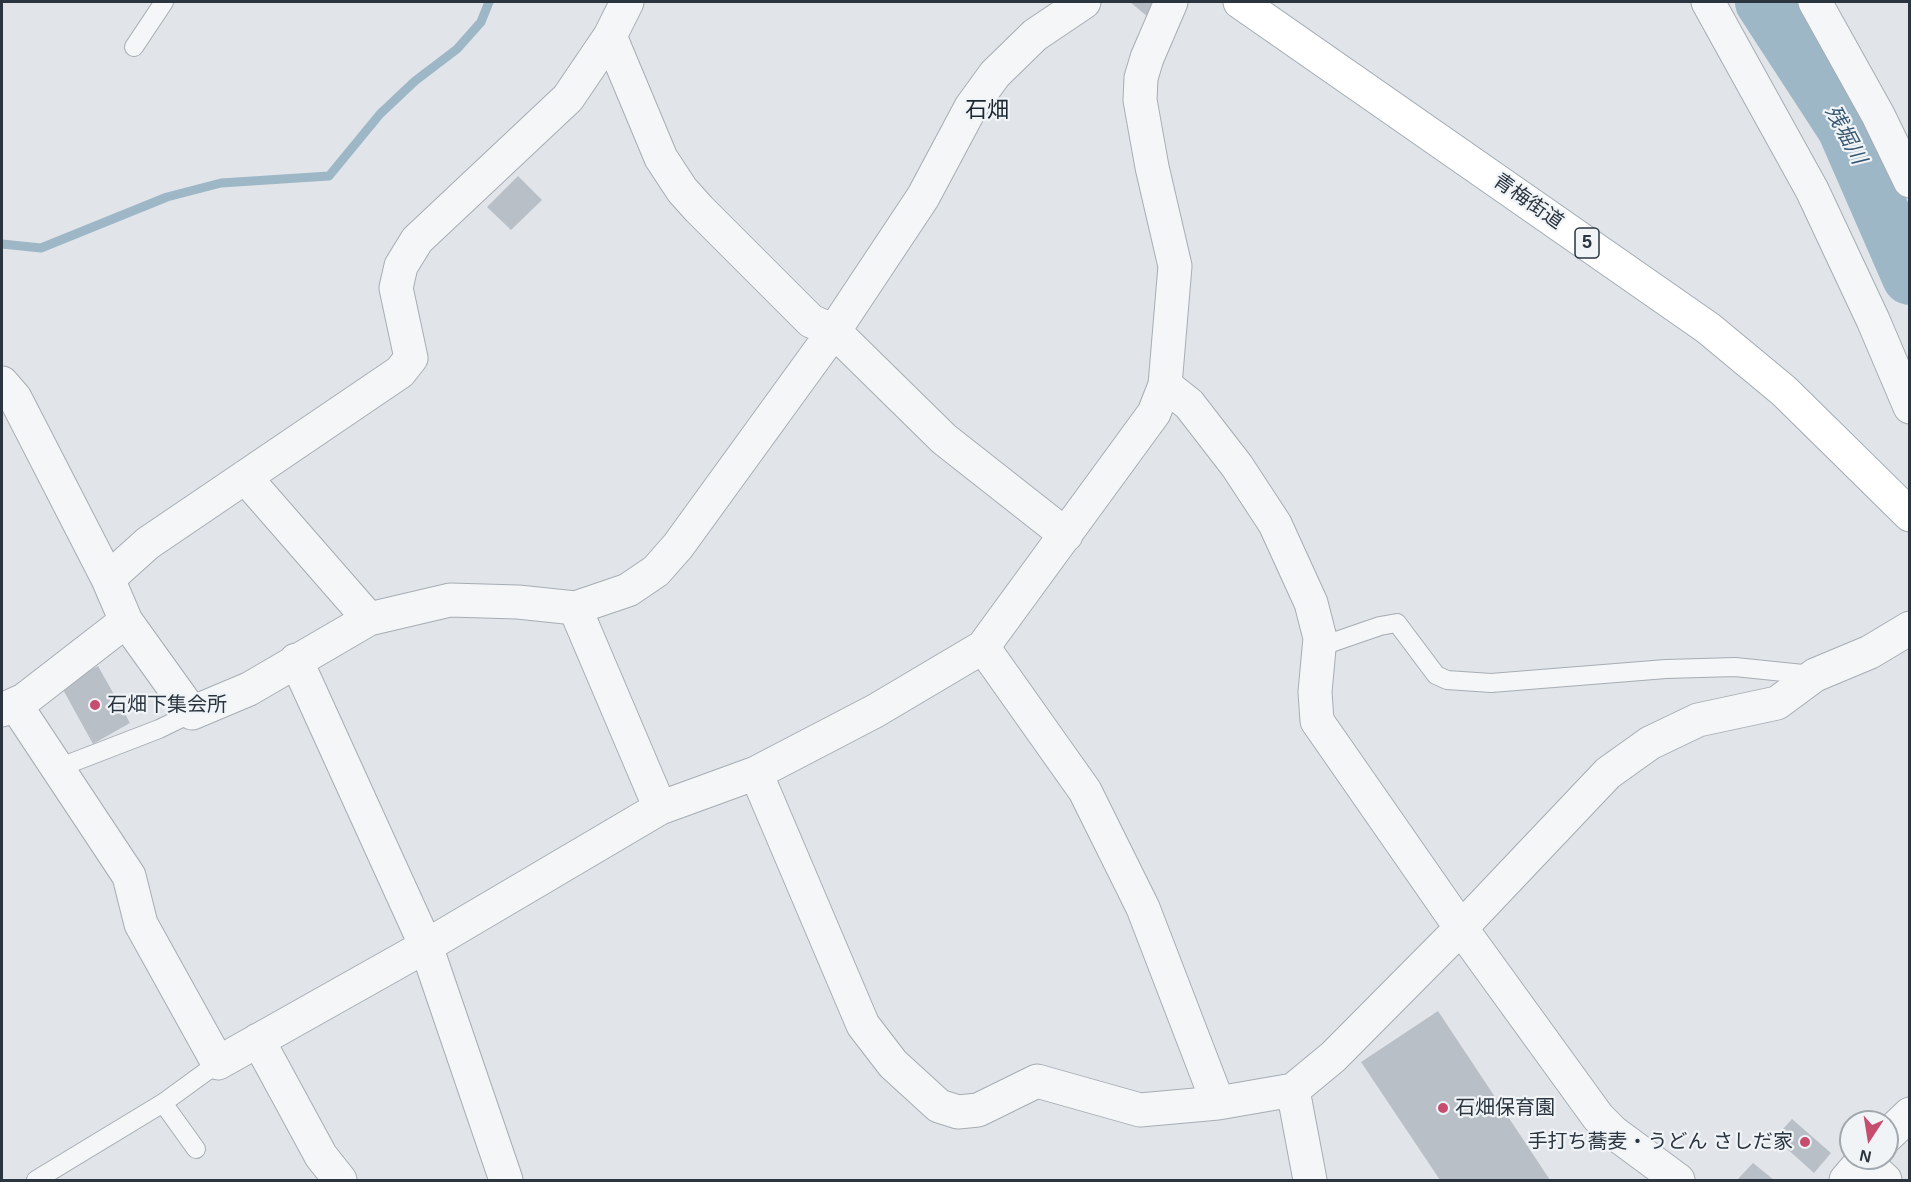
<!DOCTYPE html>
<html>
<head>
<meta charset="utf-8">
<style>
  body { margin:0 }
  #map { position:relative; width:1911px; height:1182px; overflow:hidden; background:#e1e5e9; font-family:Helvetica,sans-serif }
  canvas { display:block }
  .frame { position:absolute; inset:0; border:3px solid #2a3540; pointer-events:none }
  .north { position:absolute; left:1839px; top:1110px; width:60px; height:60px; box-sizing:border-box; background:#f1f4f7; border:2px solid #a1a8ae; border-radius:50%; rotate:192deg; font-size:16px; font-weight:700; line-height:24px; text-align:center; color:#2a3540 }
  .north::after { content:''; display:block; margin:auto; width:21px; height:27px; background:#c74d6f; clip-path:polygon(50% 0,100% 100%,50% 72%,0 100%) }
</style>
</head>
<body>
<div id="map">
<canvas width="1911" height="1182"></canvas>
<div class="frame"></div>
<div class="north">N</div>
</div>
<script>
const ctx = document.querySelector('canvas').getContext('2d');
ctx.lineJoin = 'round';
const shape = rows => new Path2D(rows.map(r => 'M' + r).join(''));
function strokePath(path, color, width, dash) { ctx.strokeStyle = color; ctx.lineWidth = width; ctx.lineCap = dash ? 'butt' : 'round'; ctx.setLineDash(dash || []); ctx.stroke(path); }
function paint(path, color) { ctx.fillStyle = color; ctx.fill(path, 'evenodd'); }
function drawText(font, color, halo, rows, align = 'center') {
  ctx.font = font + ' Helvetica,"Noto Sans JP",sans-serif'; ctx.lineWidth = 4.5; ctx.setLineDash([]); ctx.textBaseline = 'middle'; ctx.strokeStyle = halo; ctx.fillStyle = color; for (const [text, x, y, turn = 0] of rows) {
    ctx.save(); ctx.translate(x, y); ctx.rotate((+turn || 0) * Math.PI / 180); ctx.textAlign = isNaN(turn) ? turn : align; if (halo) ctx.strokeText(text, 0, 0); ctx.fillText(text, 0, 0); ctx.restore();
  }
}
strokePath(shape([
  [2,244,41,248,167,197,221,183,329,176,380,114,415,81,457,49,481,22,489,2]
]), '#9eb7c7', 9);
strokePath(shape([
  [1763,2,1845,128,1910,277]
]), '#9eb7c7', 56);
paint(shape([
  [1130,2,1164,2,1154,22],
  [518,176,542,200,511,230,487,207],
  [98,666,130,723,93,744,61,686],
  [1438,1011,1550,1180,1440,1180,1361,1062],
  [1792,1119,1831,1153,1814,1173,1775,1138],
  [1753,1163,1774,1180,1737,1180]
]), '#b9bfc6');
const service = shape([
  [134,47,164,2],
  [1319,647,1380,626,1397,623,1436,675,1447,680,1491,683,1666,669,1735,667,1813,675],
  [58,768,159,729,192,713],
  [163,1103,196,1149],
  [36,1180,163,1103,218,1063]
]);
const minor = shape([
  [1708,2,1812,190,1873,320,1910,407],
  [1815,2,1878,115,1910,181],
  [610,36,661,158,682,190,699,209,811,321,834,331,944,439,1066,535],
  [2,383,15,398,108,579,126,621,192,713,249,689,369,619,450,600,518,602,575,608,628,590,656,571,678,546,834,331,923,197,971,107,995,74,1035,35,1084,2],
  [1165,385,1189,404,1237,466,1275,524,1311,603,1320,638,1315,692,1317,721,1461,928,1598,1117,1613,1132,1678,1180],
  [245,477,369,619],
  [108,579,148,543,400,372,411,358,396,288,401,266,417,240,568,98,610,36,627,2],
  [575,608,660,808],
  [983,647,1085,791,1143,908,1218,1103],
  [296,660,426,946,506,1180],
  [15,704,129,876,141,924,218,1063,426,946,660,808,756,773,875,711,983,647,1154,413,1165,385,1175,266,1152,167,1140,100,1141,78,1147,58,1171,2],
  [2,710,24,700,126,621],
  [756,773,863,1025,893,1064,939,1106,958,1112,978,1110,1037,1081,1140,1110,1218,1103,1293,1090,1333,1057,1461,928,1608,773,1650,743,1698,720,1777,703,1815,675,1870,652,1910,628],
  [258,1040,321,1156,340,1180],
  [1293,1090,1310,1180],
  [1863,1160,1885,1180]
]);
const tertiary = shape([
  [1887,1136,1910,1114],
  [1846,1180,1865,1158]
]);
const primary = shape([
  [1240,2,1708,328,1784,391,1910,515]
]);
strokePath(service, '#a6adb3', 20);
strokePath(minor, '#a6adb3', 35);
strokePath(tertiary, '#a6adb3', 35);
strokePath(primary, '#a1abb4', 35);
strokePath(service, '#f4f6f8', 18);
strokePath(minor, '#f4f6f8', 33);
strokePath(tertiary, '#f4f6f8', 33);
strokePath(primary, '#fff', 33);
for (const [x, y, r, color] of [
  [95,705,6,"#c74d6f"],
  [1443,1108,6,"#c74d6f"],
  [1805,1142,6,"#c74d6f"]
]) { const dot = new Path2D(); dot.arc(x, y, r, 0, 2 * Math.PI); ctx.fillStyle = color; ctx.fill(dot); strokePath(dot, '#f1f4f7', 2); }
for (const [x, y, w] of [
  [1587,243,24]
]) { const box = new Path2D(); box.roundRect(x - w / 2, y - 15, w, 30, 4.5); ctx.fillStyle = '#f1f4f7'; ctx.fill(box); strokePath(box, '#2a3540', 1.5); }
drawText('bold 18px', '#2a3540', null, [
  ["5",1587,243]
]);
drawText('20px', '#2a3540', '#f1f4f7', [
  ["青梅街道",1528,202,35]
]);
drawText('20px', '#2a3540', '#f1f4f7', [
  ["石畑下集会所",107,705],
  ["石畑保育園",1455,1108],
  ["手打ち蕎麦・うどん さしだ家",1793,1142,"right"]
], 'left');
drawText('italic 21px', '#375872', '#f1f4f7', [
  ["残堀川",1845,135,62]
]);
drawText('22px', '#1c2631', '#f1f4f7', [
  ["石畑",987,111]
]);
</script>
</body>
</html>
